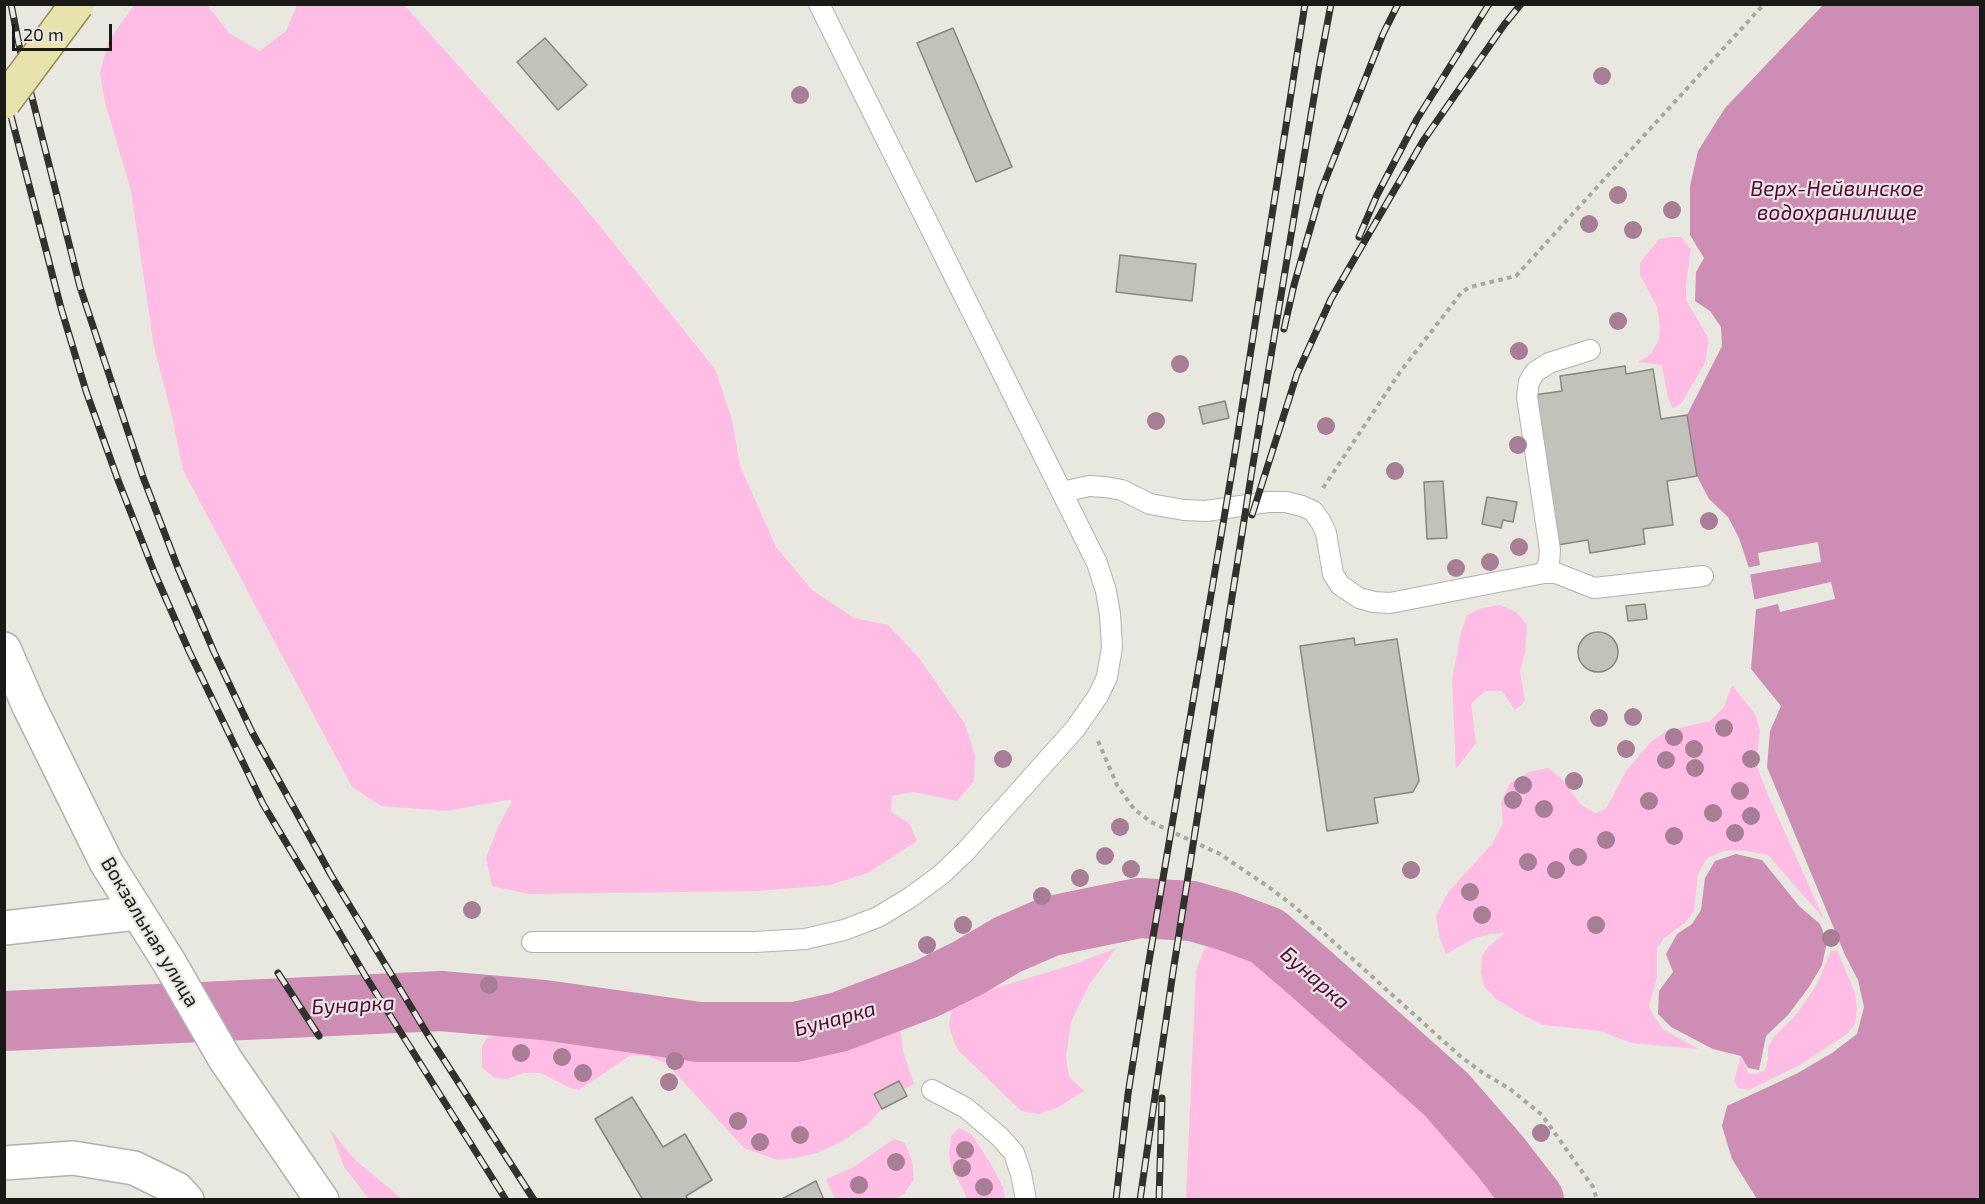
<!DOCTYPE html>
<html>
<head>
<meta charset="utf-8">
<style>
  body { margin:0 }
  #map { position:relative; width:1985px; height:1204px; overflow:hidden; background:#e8e7e0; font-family:"Exo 2",sans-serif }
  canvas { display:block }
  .frame { position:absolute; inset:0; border:6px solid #191916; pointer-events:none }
  .scale { position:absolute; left:12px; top:24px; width:100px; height:27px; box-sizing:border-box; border:3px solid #191916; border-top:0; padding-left:8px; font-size:18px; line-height:21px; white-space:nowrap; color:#191916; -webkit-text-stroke:4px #e8e7e0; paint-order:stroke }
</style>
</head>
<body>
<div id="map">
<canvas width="1985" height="1204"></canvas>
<div class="frame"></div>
<div class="scale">20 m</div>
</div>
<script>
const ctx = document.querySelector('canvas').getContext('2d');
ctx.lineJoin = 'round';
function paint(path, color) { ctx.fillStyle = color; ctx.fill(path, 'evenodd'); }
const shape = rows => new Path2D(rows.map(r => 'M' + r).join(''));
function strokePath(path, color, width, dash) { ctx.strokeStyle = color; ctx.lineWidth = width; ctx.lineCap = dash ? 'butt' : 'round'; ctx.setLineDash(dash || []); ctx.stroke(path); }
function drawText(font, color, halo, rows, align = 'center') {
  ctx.font = font + ' "Exo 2",sans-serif'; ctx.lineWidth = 4.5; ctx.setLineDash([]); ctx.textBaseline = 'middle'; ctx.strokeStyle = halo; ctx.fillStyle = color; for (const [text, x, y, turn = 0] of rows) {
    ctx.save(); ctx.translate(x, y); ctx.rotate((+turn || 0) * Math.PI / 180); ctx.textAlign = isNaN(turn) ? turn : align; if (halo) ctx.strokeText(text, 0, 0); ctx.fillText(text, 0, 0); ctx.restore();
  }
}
paint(shape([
  [134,5,207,5,229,33,260,51,286,31,297,5,404,5,577,198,715,369,732,420,740,466,776,547,812,590,854,618,888,625,919,658,965,724,975,755,974,781,957,801,913,792,892,796,891,812,909,823,917,841,868,873,830,885,758,891,529,894,492,886,486,858,499,825,513,799,446,811,381,806,352,787,183,470,172,416,154,347,131,191,105,102,100,73,108,42],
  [1671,237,1681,237,1691,249,1686,283,1686,300,1709,339,1705,363,1681,404,1673,408,1668,398,1662,365,1638,362,1651,354,1659,340,1660,327,1657,307,1640,275,1640,263,1659,239],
  [1500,605,1516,612,1527,625,1525,652,1520,672,1525,701,1515,710,1502,691,1485,691,1471,704,1476,743,1456,769,1452,680,1461,633,1467,615,1482,608],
  [1732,685,1755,714,1760,730,1756,764,1768,795,1824,919,1768,855,1739,850,1724,851,1707,858,1698,874,1694,911,1685,923,1664,938,1657,949,1657,977,1649,1006,1653,1015,1663,1029,1698,1049,1631,1043,1600,1031,1544,1025,1528,1018,1496,999,1484,986,1481,973,1482,956,1488,947,1505,933,1491,934,1475,938,1446,954,1439,936,1436,915,1449,891,1492,844,1503,823,1501,802,1510,783,1529,772,1548,768,1561,778,1581,805,1595,813,1606,809,1626,771,1651,742,1666,731,1710,721,1724,707],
  [1217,943,1235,947,1317,1012,1432,1116,1503,1199,1186,1199,1196,971,1204,949],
  [1116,948,1089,985,1071,1022,1066,1057,1069,1077,1084,1091,1057,1108,1039,1114,1021,1111,957,1049,949,1027,951,1010,962,993,999,987,1078,963],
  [1837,950,1855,993,1857,1011,1855,1024,1847,1034,1800,1065,1749,1090,1738,1088,1734,1081,1741,1056,1748,1073,1756,1074,1765,1070,1768,1059,1768,1047,1774,1037,1797,1014,1817,984,1831,951],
  [893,1022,900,1024,903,1051,914,1084,904,1089,899,1081,874,1094,882,1109,868,1124,841,1142,817,1153,796,1158,777,1160,744,1148,666,1063,647,1056,631,1055,579,1090,570,1088,541,1073,523,1073,508,1079,495,1078,482,1068,482,1046,487,1038,511,1032,540,1032,725,1051,785,1049,843,1038,876,1025],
  [959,1128,972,1135,989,1161,1003,1187,1005,1199,967,1199,961,1185,951,1168,949,1154,951,1136],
  [330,1129,355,1160,402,1199,369,1199,344,1167],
  [894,1139,905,1143,912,1161,914,1179,904,1194,896,1199,835,1199,826,1179,852,1168]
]), '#ffbde5');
paint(shape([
  [1823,5,1980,5,1980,1199,1757,1199,1732,1159,1722,1126,1727,1106,1796,1074,1832,1053,1857,1034,1864,1007,1858,980,1845,955,1767,767,1770,731,1781,706,1751,669,1756,609,1749,568,1739,538,1728,517,1709,499,1697,476,1687,415,1722,346,1721,327,1710,311,1695,301,1696,272,1704,258,1690,235,1690,186,1698,151,1725,108],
  [1736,854,1762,860,1799,906,1820,924,1827,942,1822,965,1809,987,1788,1015,1766,1036,1759,1070,1748,1068,1741,1056,1713,1049,1671,1027,1658,1014,1659,991,1673,972,1666,954,1677,934,1692,924,1701,910,1705,878,1715,861]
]), '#ce8db5');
paint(shape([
  [1818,542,1821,562,1747,575,1746,568,1760,565,1758,553],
  [1831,582,1835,599,1780,612,1778,604,1753,610,1752,600]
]), '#e8e7e0');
strokePath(shape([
  [4,1021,441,1001,544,1010,699,1032,795,1032,839,1022,926,989,968,968,1007,945,1051,926,1139,908,1192,911,1227,921,1267,936,1309,972,1446,1094,1500,1156,1534,1200]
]), '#ce8db5', 60);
const building = shape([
  [953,28,1012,167,976,182,917,43,953,28],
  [545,38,587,85,558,110,517,62,545,38],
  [1120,255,1196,264,1192,301,1116,292,1120,255],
  [1625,366,1626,374,1653,369,1661,419,1687,415,1697,476,1667,481,1673,525,1643,529,1645,544,1590,553,1588,540,1557,545,1534,395,1562,391,1560,376,1625,366],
  [1225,401,1229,418,1203,424,1199,407,1225,401],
  [1443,481,1447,538,1427,539,1424,482,1443,481],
  [1487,497,1517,502,1513,522,1503,520,1501,528,1482,524,1487,497],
  [1645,604,1647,619,1628,621,1626,606,1645,604],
  '1578 652a20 20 0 1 1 40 0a20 20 0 1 1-40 0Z',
  [1354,638,1355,645,1397,639,1419,781,1413,792,1374,798,1378,823,1327,831,1300,646,1354,638],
  [899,1081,907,1096,882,1109,874,1094,899,1081],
  [632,1097,663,1147,685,1134,712,1180,686,1196,688,1200,643,1200,595,1119,632,1097],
  [816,1181,824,1200,780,1200,816,1181]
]);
paint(building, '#c2c1ba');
strokePath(building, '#888781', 1.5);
const service = shape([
  [1062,492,1089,486,1105,487,1122,490,1150,504,1184,510,1206,511,1268,502,1286,502,1302,506,1313,511,1321,522,1326,533,1333,574,1340,585,1359,598,1374,602,1390,603,1544,573,1556,573,1594,588,1703,576],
  [1544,573,1549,563,1550,550,1527,397,1529,382,1535,372,1549,363,1590,350],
  [532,942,755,942,805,939,844,930,878,917,911,897,942,874,966,851,1075,729,1098,696,1107,677,1112,647,1110,614,1106,591,1097,563,819,4],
  [932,1090,966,1108,1000,1137,1014,1153,1021,1174,1026,1200]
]);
const minor = shape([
  [4,649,29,706,106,862,169,962,225,1059,322,1200],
  [4,928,136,913],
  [4,1163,73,1158,134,1168,177,1189,187,1200]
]);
strokePath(service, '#b2b1ab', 22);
strokePath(minor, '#b2b1ab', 36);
strokePath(shape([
  [1323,488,1400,372,1462,292,1470,287,1516,276,1764,4],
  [1098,741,1117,785,1134,809,1151,822,1220,854,1270,888,1295,907,1460,1056,1483,1073,1510,1089,1542,1115,1593,1187,1597,1200]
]), '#a9a8a3', 4, [4.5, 4.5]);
strokePath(service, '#fff', 20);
strokePath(minor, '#fff', 33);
const rail = shape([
  [11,4,20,50,80,287,143,477,178,568,214,652,252,732,331,875,428,1035,534,1200],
  [4,89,61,308,86,391,118,480,155,574,189,651,263,804,366,977,506,1200],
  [1359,237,1377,195,1417,119,1489,4],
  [1284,329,1294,285,1321,191,1383,34,1398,4],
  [1252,515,1297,374,1331,299,1423,141,1504,25,1521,4],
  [278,973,319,1036],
  [1116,1200,1128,1094,1148,967,1233,465,1305,4],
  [1140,1200,1173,972,1252,470,1318,73,1331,4],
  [1159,1200,1162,1098]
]);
strokePath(rail, '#31312d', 7);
strokePath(rail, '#e8e7e0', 4.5, [14]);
const primaryBridge = shape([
  [4,102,77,4]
]);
strokePath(primaryBridge, '#968f54', 36, []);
strokePath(primaryBridge, '#e8e2ad', 33);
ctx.fillStyle = '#a87d96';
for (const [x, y] of [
  [1602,76],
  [800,95],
  [1618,195],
  [1672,210],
  [1589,224],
  [1633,230],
  [1618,321],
  [1519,351],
  [1180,364],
  [1156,421],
  [1326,426],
  [1518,445],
  [1395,471],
  [1709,521],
  [1519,547],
  [1490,562],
  [1456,568],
  [1633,717],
  [1599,718],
  [1724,728],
  [1674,737],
  [1626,749],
  [1694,749],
  [1003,759],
  [1751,759],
  [1666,760],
  [1695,768],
  [1574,781],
  [1523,785],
  [1740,791],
  [1513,800],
  [1649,801],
  [1544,809],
  [1713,813],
  [1751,816],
  [1120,827],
  [1735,833],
  [1674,836],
  [1606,840],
  [1105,856],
  [1578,857],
  [1528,862],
  [1131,869],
  [1411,870],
  [1556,870],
  [1080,878],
  [1470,892],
  [1042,896],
  [472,910],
  [1482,915],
  [963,925],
  [1596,925],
  [1831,938],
  [927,945],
  [489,985],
  [521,1053],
  [562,1057],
  [675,1061],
  [583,1073],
  [669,1082],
  [738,1121],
  [1541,1133],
  [800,1135],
  [760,1142],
  [965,1150],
  [896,1162],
  [962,1168],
  [859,1185],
  [984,1187]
]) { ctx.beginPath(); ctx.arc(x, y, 9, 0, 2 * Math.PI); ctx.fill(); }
drawText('20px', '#191916', '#e8e7e0', [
  ["Вокзальная улица",150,932,59]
]);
drawText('italic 21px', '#54053f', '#e8e7e0', [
  ["Верх-Нейвинское",1837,189],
  ["водохранилище",1837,213],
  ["Бунарка",1315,978,41],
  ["Бунарка",353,1005,-3],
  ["Бунарка",835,1019,-15]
]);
</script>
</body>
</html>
